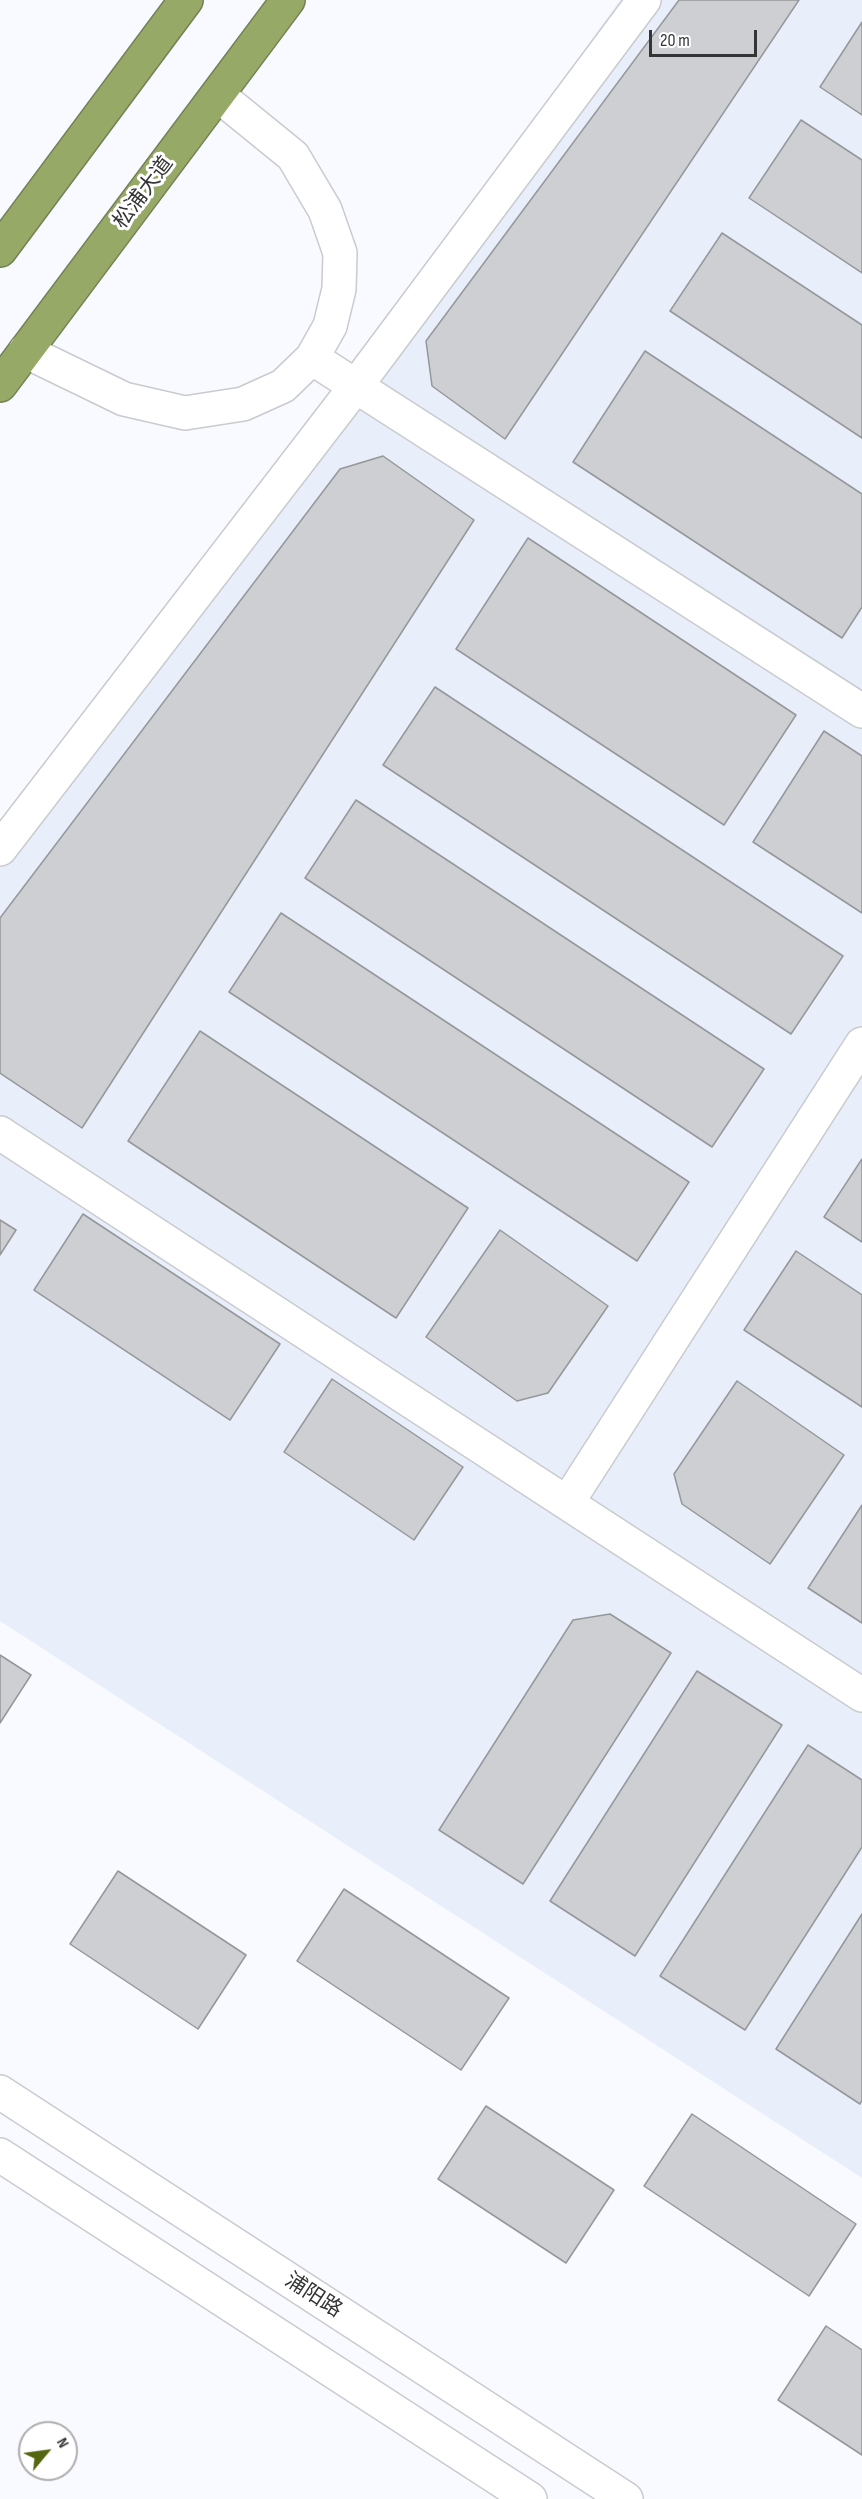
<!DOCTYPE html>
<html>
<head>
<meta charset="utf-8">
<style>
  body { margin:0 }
  #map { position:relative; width:862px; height:2499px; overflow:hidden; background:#f8faff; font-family:"Sofia Sans Condensed",sans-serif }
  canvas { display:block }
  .north { position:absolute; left:18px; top:2421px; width:60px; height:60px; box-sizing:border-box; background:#fff; border:2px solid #aeaeaf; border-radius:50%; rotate:61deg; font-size:16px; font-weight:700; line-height:24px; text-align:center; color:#343537 }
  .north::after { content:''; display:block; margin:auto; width:21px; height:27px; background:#54660f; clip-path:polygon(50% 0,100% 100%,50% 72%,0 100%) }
  .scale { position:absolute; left:649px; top:30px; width:108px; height:27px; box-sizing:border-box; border:3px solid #343537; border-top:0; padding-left:8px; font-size:18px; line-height:21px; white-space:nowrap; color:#343537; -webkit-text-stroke:4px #fff; paint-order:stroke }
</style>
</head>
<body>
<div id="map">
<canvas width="862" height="2499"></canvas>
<div class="north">N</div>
<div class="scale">20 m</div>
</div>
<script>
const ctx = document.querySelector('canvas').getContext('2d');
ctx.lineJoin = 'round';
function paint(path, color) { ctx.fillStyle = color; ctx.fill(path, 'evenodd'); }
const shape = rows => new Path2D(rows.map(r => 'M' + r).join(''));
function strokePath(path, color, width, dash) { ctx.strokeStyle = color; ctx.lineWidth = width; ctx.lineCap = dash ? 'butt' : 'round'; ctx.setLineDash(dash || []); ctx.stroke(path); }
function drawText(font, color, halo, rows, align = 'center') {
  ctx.font = font + ' "Sofia Sans Condensed","Noto Sans SC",sans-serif'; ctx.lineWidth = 6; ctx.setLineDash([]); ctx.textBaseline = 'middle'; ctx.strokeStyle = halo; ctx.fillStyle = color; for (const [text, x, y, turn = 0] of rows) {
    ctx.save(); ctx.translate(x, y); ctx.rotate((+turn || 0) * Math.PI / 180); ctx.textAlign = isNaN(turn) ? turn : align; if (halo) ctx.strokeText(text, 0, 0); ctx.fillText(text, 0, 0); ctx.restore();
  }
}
paint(shape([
  [620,0,862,0,862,2178,0,1621,0,867]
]), '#e9effa');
const building = shape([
  [679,0,799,0,505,439,432,386,426,341,679,0],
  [862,22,862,115,820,87,862,22],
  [801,120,862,160,862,273,749,198,801,120],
  [722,233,862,325,862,438,670,311,722,233],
  [645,351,862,494,862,607,842,638,573,462,645,351],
  [383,456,474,520,82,1128,0,1073,0,918,340,469,383,456],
  [528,538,796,715,724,825,456,649,528,538],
  [435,687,843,956,791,1034,383,765,435,687],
  [824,731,862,756,862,913,753,842,824,731],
  [356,800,764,1069,712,1147,305,878,356,800],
  [281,913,689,1182,637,1261,229,992,281,913],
  [200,1031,468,1208,396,1318,128,1141,200,1031],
  [862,1159,862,1242,824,1217,862,1159],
  [83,1214,280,1344,230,1420,34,1290,83,1214],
  [0,1220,16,1230,0,1255,0,1220],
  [500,1230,608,1306,548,1393,517,1401,426,1337,500,1230],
  [796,1251,862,1295,862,1407,744,1330,796,1251],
  [332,1379,463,1467,414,1540,284,1452,332,1379],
  [737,1381,844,1455,770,1564,682,1504,674,1474,737,1381],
  [862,1505,862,1623,808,1588,862,1505],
  [610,1614,671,1653,523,1884,439,1830,573,1620,610,1614],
  [0,1655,31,1675,0,1723,0,1655],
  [697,1671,782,1725,635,1956,550,1901,697,1671],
  [808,1745,862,1780,862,1847,745,2030,660,1976,808,1745],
  [118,1871,246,1955,198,2029,70,1944,118,1871],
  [344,1889,509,1998,461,2070,297,1961,344,1889],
  [862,1914,862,2100,860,2104,776,2049,862,1914],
  [486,2106,614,2190,566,2263,438,2179,486,2106],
  [692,2114,856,2224,809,2296,644,2186,692,2114],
  [826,2326,862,2350,862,2455,778,2400,826,2326]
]);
paint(building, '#cdcfd3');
strokePath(building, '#95979b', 1.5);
const minor = shape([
  [25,351,124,399,185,413,243,404,283,386,312,358,330,326,339,289,340,253,325,210,293,156,218,95],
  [312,358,862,711],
  [0,849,356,386,644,0],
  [862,1044,567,1503,862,1695],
  [0,1133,567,1503],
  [0,2092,626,2499],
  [0,2155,530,2499]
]);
const highway = shape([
  [0,250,186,0],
  [0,385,288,0]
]);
strokePath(minor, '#c9cbcf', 36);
strokePath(highway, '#748056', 36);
strokePath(minor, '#fff', 33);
strokePath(highway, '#97a966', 33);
drawText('21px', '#343537', '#fff', [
  ["松浦大道",144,193,-53],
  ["浦阳路",313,2296,33]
]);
</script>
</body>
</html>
